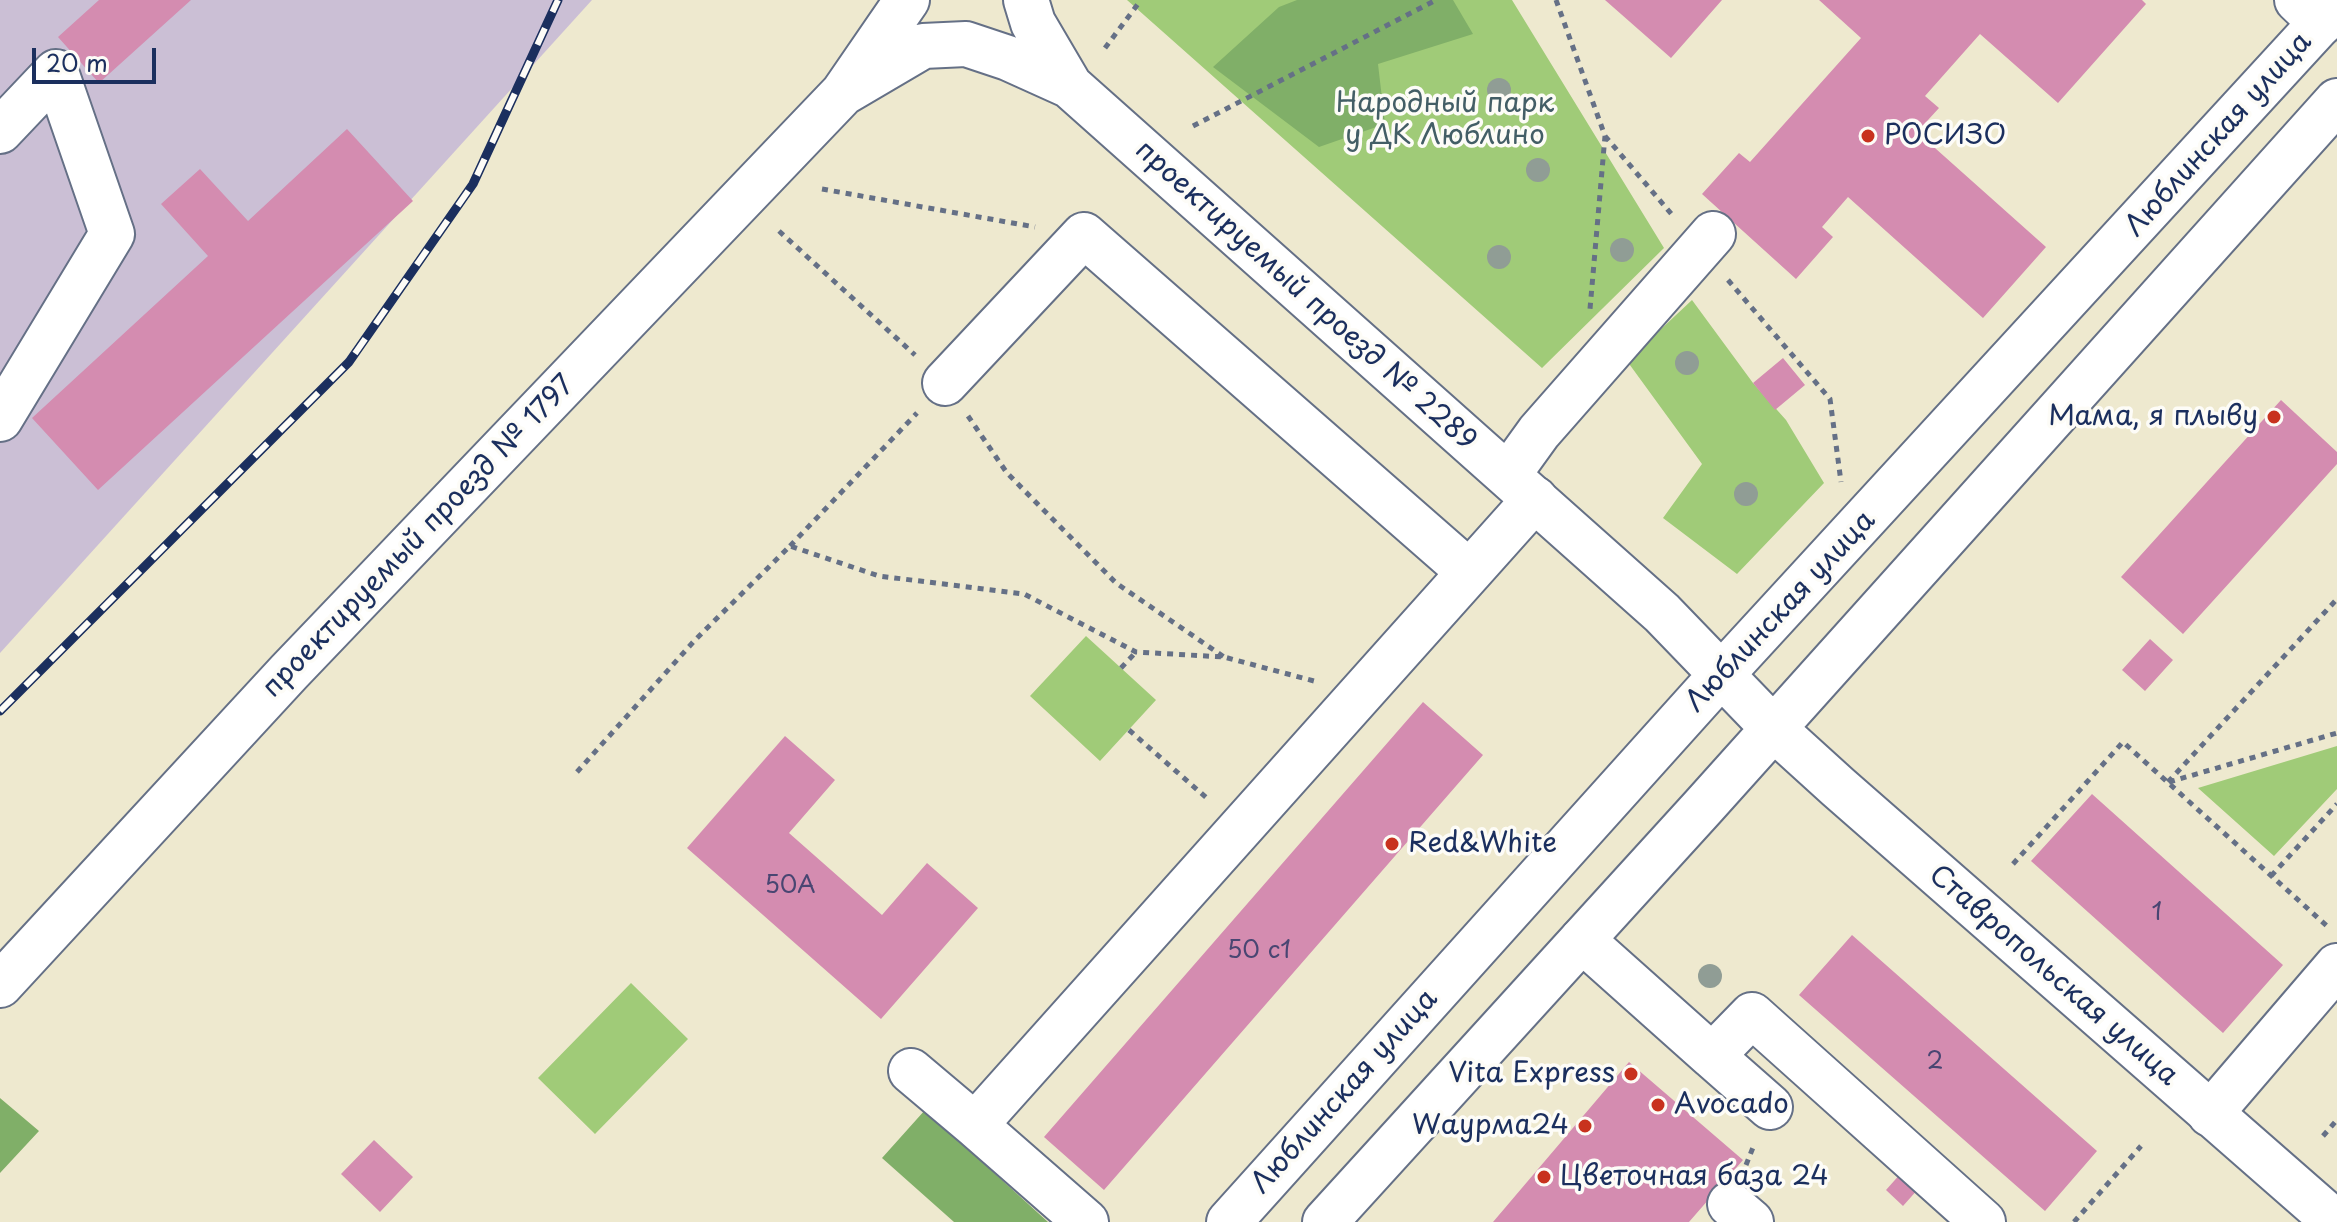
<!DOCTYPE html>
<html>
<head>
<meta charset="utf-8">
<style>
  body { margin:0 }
  #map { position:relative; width:2337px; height:1222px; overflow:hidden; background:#eee9cf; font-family:"Playpen Sans",sans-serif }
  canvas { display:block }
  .scale { position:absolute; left:32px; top:48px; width:124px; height:36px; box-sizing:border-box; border:4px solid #1b2f5e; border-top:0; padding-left:10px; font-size:24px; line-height:28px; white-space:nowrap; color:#1b2f5e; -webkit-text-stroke:6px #fdfcf7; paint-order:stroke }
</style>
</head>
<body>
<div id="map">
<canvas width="2337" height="1222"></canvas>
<div class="scale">20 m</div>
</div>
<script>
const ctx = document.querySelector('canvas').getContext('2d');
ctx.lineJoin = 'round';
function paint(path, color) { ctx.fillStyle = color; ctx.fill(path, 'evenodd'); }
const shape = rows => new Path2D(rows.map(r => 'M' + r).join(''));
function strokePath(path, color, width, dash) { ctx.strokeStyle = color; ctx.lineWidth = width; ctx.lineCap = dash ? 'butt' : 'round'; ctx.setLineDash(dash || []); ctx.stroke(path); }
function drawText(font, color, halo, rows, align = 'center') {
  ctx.font = font + ' "Playpen Sans",sans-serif'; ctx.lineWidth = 7; ctx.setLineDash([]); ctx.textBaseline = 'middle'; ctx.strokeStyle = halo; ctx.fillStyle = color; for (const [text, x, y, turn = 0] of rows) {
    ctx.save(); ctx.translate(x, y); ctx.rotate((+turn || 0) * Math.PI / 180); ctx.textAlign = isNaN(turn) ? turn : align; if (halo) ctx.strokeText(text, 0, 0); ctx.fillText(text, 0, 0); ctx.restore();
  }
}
paint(shape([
  [0,0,592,0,0,653]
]), '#cbbfd5');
paint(shape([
  [1127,0,1512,0,1664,248,1542,368],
  [1692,300,1753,383,1786,420,1824,483,1737,574,1663,518,1702,464,1627,361],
  [1086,636,1156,700,1100,761,1030,696],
  [2337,746,2337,789,2274,856,2198,788],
  [631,983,688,1039,595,1134,538,1078]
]), '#a0cb78');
paint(shape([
  [1297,0,1453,0,1473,34,1378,64,1385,124,1319,147,1213,67,1279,7],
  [0,1098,39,1131,0,1173],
  [925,1110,1048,1222,954,1222,882,1158]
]), '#80af68');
paint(shape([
  [99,0,191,0,99,83,58,37],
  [1605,0,1722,0,1671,58],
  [1819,0,2142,0,2146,4,2058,103,1980,34,1925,96,1939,108,1917,132,2046,247,1983,318,1848,197,1822,227,1833,237,1796,279,1702,194,1739,153,1750,162,1861,38],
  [347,129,413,201,98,490,32,418,208,256,161,204,200,169,248,221],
  [1783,358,1805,385,1775,410,1753,383],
  [2281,400,2337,452,2337,464,2183,634,2121,577],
  [2150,639,2173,660,2145,691,2122,670],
  [1423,702,1483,755,1104,1190,1044,1137],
  [785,736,835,780,789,833,882,915,927,863,978,908,881,1019,687,848],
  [2092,794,2283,965,2223,1033,2031,861],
  [1852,935,2097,1151,2045,1211,1799,995],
  [1629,1062,1743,1160,1689,1222,1493,1222],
  [374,1140,413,1177,380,1212,341,1174],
  [1902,1172,1919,1188,1903,1206,1886,1190]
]), '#d48cb0');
const minor = shape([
  [2297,0,2321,23],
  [0,131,56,72,112,234,0,419],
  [945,383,1084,235,1469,572],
  [1508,475,1539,432,1713,234],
  [1582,940,1712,1056,1752,1015,1983,1222],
  [1712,1056,1770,1107],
  [911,1071,975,1125],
  [2210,1114,2337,966],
  [1730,1204,1751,1222],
  [1086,1222,975,1125,1535,499]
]);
const major = shape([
  [1026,0,1033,23,1070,86],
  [843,93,923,46,966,44,1008,58,1070,86,1662,613,1773,728,1838,787,2335,1222],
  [0,985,289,672,843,93,907,0],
  [1229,1222,1721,675,2337,5],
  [1325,1222,1703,807,2337,101]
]);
strokePath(minor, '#657086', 48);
strokePath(major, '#657086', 48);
strokePath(shape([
  [1556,0,1605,136,1590,309],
  [1105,48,1141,0],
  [1193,126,1436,0],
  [1605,136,1674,217],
  [822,189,1035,227],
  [779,231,915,355],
  [1728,280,1830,399,1841,482],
  [968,416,1007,473,1116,583,1224,657],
  [790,546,917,413],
  [1121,668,1136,652],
  [1129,730,1209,800],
  [577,772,695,640,790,546,879,576,1024,594,1136,652,1224,657,1314,681],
  [2168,782,2337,599],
  [2169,782,2337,733],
  [2013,864,2123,742,2327,926],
  [2271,876,2337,804],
  [2323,1136,2337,1120],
  [1746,1165,1754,1145],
  [2074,1222,2141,1146]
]), '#657086', 5, [6, 6]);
strokePath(minor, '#fff', 44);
strokePath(major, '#fff', 44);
const rail = shape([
  [0,711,349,362,473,184,558,0]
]);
strokePath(rail, '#1b2f5e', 9);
strokePath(rail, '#fdfcf7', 6, [18]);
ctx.fillStyle = '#909d95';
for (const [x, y] of [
  [1499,90],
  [1538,170],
  [1622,250],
  [1499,257],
  [1687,363],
  [1746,494],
  [1710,976]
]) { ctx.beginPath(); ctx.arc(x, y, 12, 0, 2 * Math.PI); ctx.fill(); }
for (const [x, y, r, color] of [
  [1868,136,8,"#c8321e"],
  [2274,417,8,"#c8321e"],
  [1392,844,8,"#c8321e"],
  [1631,1074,8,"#c8321e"],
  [1658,1105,8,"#c8321e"],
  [1585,1126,8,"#c8321e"],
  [1544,1177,8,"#c8321e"]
]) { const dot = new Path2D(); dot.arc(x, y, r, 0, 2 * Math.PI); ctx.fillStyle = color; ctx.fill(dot); strokePath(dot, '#fdfcf7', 3); }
drawText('24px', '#494672', null, [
  ["50А",790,886],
  ["1",2157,913],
  ["50 с1",1259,951],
  ["2",1935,1062]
]);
drawText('28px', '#435e66', '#fdfcf7', [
  ["Народный парк",1445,104],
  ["у ДК Люблино",1445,136]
]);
drawText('28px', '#1b2f5e', '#fdfcf7', [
  ["Люблинская улица",2219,135,-48],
  ["проектируемый проезд № 2289",1305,296,42],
  ["проектируемый проезд № 1797",419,537,-46],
  ["Люблинская улица",1781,612,-47],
  ["Ставропольская улица",2053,976,41],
  ["Люблинская улица",1345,1092,-48]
]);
drawText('28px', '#1b2f5e', '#fdfcf7', [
  ["РОСИЗО",1884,136],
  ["Мама, я плыву",2258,417,"right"],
  ["Red&White",1408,844],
  ["Vita Express",1615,1074,"right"],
  ["Avocado",1674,1105],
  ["Wаурма24",1569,1126,"right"],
  ["Цветочная база 24",1560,1177]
], 'left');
</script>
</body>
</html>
